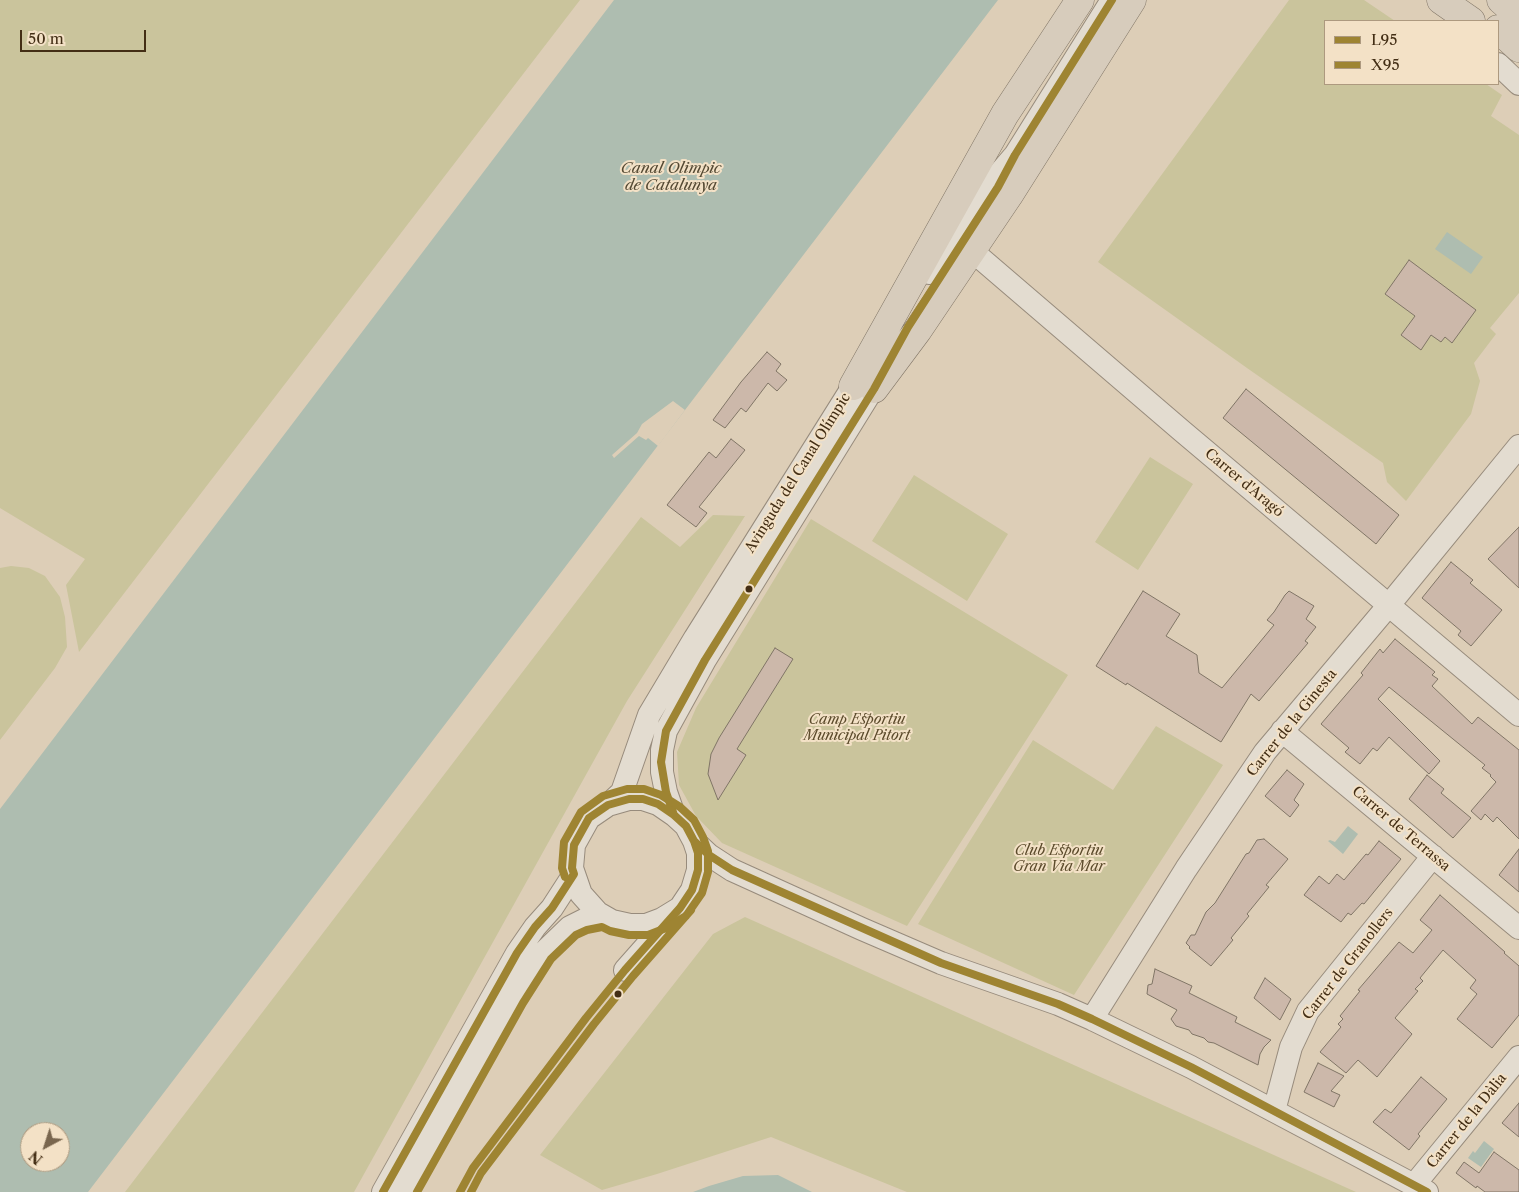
<!DOCTYPE html>
<html>
<head>
<meta charset="utf-8">
<style>
  body { margin:0 }
  #map { position:relative; width:1519px; height:1192px; overflow:hidden; background:#ddceb7; font-family:"Libre Caslon Text",serif }
  canvas { display:block }
  .legend { position:absolute; left:1324px; top:20px; width:175px; height:65px; box-sizing:border-box; background:#f3e1c6; border:1px solid #ad997f; margin:0; padding:6px 9px; list-style:none; font-size:15px; color:#432e15 }
  .legend li { display:flex; align-items:center; gap:10px; height:25px }
  .legend b { width:25px; border:1px solid #ad997f }
  .north { position:absolute; left:20px; top:1122px; width:50px; height:50px; box-sizing:border-box; background:#f3e1c6; border:1px solid #ad997f; border-radius:50%; rotate:220deg; font-size:14px; font-weight:700; line-height:20px; text-align:center; color:#432e15 }
  .north::after { content:''; display:block; margin:auto; width:18px; height:22px; background:#79664e; clip-path:polygon(50% 0,100% 100%,50% 72%,0 100%) }
  .scale { position:absolute; left:20px; top:30px; width:126px; height:22px; box-sizing:border-box; border:2px solid #432e15; border-top:0; padding-left:6px; font-size:15px; line-height:18px; white-space:nowrap; color:#432e15; -webkit-text-stroke:4px #f3e1c6; paint-order:stroke }
</style>
</head>
<body>
<div id="map">
<canvas width="1519" height="1192"></canvas>
<ul class="legend">
<li><b style="height:6px;background:#9e8432"></b>L95</li>
<li><b style="height:6px;background:#9e8432"></b>X95</li>
</ul>
<div class="north">N</div>
<div class="scale">50 m</div>
</div>
<script>
const ctx = document.querySelector('canvas').getContext('2d');
ctx.lineJoin = 'round';
function paint(path, color) { ctx.fillStyle = color; ctx.fill(path, 'evenodd'); }
const shape = rows => new Path2D(rows.map(r => 'M' + r).join(''));
function strokePath(path, color, width, dash) { ctx.strokeStyle = color; ctx.lineWidth = width; ctx.lineCap = dash ? 'butt' : 'round'; ctx.setLineDash(dash || []); ctx.stroke(path); }
function drawText(font, color, halo, rows, align = 'center') {
  ctx.font = font + ' "Libre Caslon Text",serif'; ctx.lineWidth = 4; ctx.setLineDash([]); ctx.textBaseline = 'middle'; ctx.strokeStyle = halo; ctx.fillStyle = color; for (const [text, x, y, turn = 0] of rows) {
    ctx.save(); ctx.translate(x, y); ctx.rotate((+turn || 0) * Math.PI / 180); ctx.textAlign = isNaN(turn) ? turn : align; if (halo) ctx.strokeText(text, 0, 0); ctx.fillText(text, 0, 0); ctx.restore();
  }
}
paint(shape([
  [0,0,580,0,79,652,66,585,85,559,0,508],
  [1289,0,1364,0,1395,21,1325,21,1325,84,1486,84,1502,95,1491,116,1519,135,1519,293,1490,328,1496,334,1474,363,1480,381,1471,414,1406,501,1387,482,1383,463,1247,368,1098,262],
  [1150,457,1193,484,1138,570,1095,542],
  [914,475,1008,534,967,601,872,541],
  [713,515,745,516,627,701,354,1192,125,1192,641,517,680,547],
  [811,519,1068,675,907,926,722,843,696,816,679,785,677,752,696,708],
  [11,566,29,568,45,576,60,597,65,617,67,647,55,668,0,740,0,568],
  [1156,726,1223,765,1074,995,918,924,1033,740,1113,790],
  [745,917,1356,1192,907,1192,771,1137,657,1174,602,1190,540,1155,713,934]
]), '#cac49c');
paint(shape([
  [614,0,998,0,88,1192,0,1192,0,809],
  [30,1132,60,1132,60,1162,30,1162],
  [1447,232,1483,257,1471,274,1435,249],
  [1348,826,1358,834,1343,854,1328,841,1330,840,1335,842],
  [1484,1141,1494,1149,1481,1167,1468,1158,1473,1151,1475,1153],
  [778,1175,812,1192,693,1192,709,1186,743,1176]
]), '#aebdb0');
paint(shape([
  [673,401,685,410,658,446,648,438,646,440,639,436,614,458,612,455,637,433,642,424]
]), '#ddceb7');
const building = shape([
  [1409,260,1476,310,1452,343,1445,337,1441,342,1431,335,1421,350,1401,335,1415,316,1385,294,1409,260],
  [767,352,781,364,776,371,787,380,777,391,768,383,746,412,741,408,725,428,713,420,741,382,767,352],
  [1246,389,1399,515,1376,544,1223,418,1246,389],
  [731,439,745,450,699,507,707,513,696,527,667,505,709,452,716,458,731,439],
  [1519,527,1519,588,1488,559,1519,527],
  [1451,562,1473,580,1470,583,1502,610,1471,646,1458,635,1461,631,1422,598,1451,562],
  [1143,591,1180,614,1166,636,1197,655,1199,673,1222,688,1274,625,1267,620,1274,612,1285,595,1289,591,1314,606,1306,619,1316,627,1305,641,1308,643,1259,701,1251,694,1221,742,1127,683,1126,685,1096,666,1143,591],
  [1395,639,1435,672,1432,675,1438,679,1432,686,1472,724,1478,717,1519,750,1519,839,1497,817,1493,822,1485,814,1481,820,1471,811,1496,782,1490,776,1491,775,1482,768,1485,765,1389,687,1378,699,1440,761,1429,774,1389,737,1377,751,1373,748,1360,764,1345,752,1349,748,1321,724,1363,675,1361,673,1380,649,1383,653,1395,639],
  [775,648,793,659,737,749,746,755,718,800,708,774,711,754,719,738,775,648],
  [1287,770,1304,784,1294,800,1299,805,1290,817,1265,796,1287,770],
  [1427,775,1444,789,1441,793,1471,818,1453,838,1409,799,1427,775],
  [1264,839,1288,859,1266,885,1269,887,1247,914,1249,916,1231,938,1233,940,1211,966,1189,948,1190,947,1186,943,1191,935,1195,935,1206,912,1215,903,1246,854,1249,853,1257,840,1264,839],
  [1379,841,1401,859,1364,904,1362,903,1351,915,1348,913,1341,922,1304,895,1319,876,1329,884,1337,874,1344,880,1366,854,1368,855,1379,841],
  [1519,849,1519,892,1499,875,1519,849],
  [1440,895,1505,952,1504,953,1519,966,1519,1015,1492,1048,1457,1019,1477,994,1470,988,1476,980,1443,950,1420,978,1423,981,1415,989,1418,991,1395,1018,1412,1034,1377,1077,1358,1060,1346,1073,1320,1052,1341,1027,1338,1024,1343,1019,1340,1016,1360,991,1358,990,1399,942,1413,953,1432,930,1420,920,1440,895],
  [1155,969,1192,986,1189,993,1237,1017,1235,1022,1271,1040,1264,1047,1260,1054,1258,1065,1214,1043,1208,1042,1204,1038,1192,1034,1189,1030,1176,1026,1171,1019,1177,1010,1147,994,1148,985,1152,984,1155,969],
  [1265,978,1291,999,1280,1020,1254,998,1265,978],
  [1318,1063,1344,1076,1331,1091,1340,1095,1334,1107,1304,1092,1318,1063],
  [1421,1077,1447,1099,1418,1134,1420,1136,1409,1150,1373,1122,1385,1109,1391,1113,1421,1077],
  [1519,1103,1519,1137,1502,1123,1519,1103],
  [1494,1152,1519,1170,1519,1192,1485,1192,1477,1186,1476,1188,1456,1173,1464,1162,1479,1173,1494,1152]
]);
paint(building, '#ccb8aa');
strokePath(building, '#807566', 1);
const minor = shape([
  [1498,64,1519,84],
  [971,250,1182,431,1519,715],
  [929,273,991,183,1015,155,1112,0],
  [1282,731,1519,928],
  [608,805,622,792,649,715,695,638,862,372],
  [674,815,666,792,662,772,662,750,666,731,705,660,882,374],
  [694,841,709,855,732,870,862,929,941,963,1058,1004,1092,1019,1191,1067,1427,1192],
  [625,970,680,908,692,890,698,870,698,853,694,841,686,826,674,815,658,804,643,799,629,799,608,805,589,818,574,845,572,868,581,894,598,913,612,921,630,925,646,925,662,919,680,908],
  [1092,1019,1186,869,1265,752,1389,605,1519,446],
  [1274,1111,1291,1047,1308,1011,1433,856],
  [1414,1185,1519,1057],
  [383,1192,517,953,535,927,552,908,574,874],
  [406,1192,514,998,543,953,570,927,584,920,604,917]
]);
const highway = shape([
  [1441,0,1471,21],
  [1501,0,1519,16],
  [1498,29,1519,48],
  [853,386,1005,114,1080,0],
  [874,389,918,330,1009,195,1132,0]
]);
strokePath(minor, '#978b7c', 24);
strokePath(highway, '#807566', 29);
strokePath(minor, '#e3dcd0', 22);
strokePath(highway, '#d7ccbc', 28);
strokePath(shape([
  [1112,0,1015,155,998,187,908,327,874,389,705,660,666,731,661,762,666,792,674,815,686,826,694,841,709,855,732,870,941,963,1058,1004,1092,1019,1191,1067,1427,1192],
  [383,1192,517,953,535,927,552,908,574,874,572,868,574,845,589,818,608,805,629,799,643,799,658,804,674,815,686,826,694,841,698,853,698,870,692,890,680,908,625,970,586,1018,473,1168,460,1192]
]), '#9e8432', 8);
strokePath(shape([
  [417,1192,523,1003,551,959,576,935,587,930,602,927,610,931,629,935,648,935,666,928,686,916,702,893,708,872,708,851,703,837,694,820,680,807,661,795,644,789,627,789,603,796,581,812,564,842,562,868,565,877],
  [471,1192,481,1173,594,1024,633,976,691,910]
]), '#9e8432', 8);
for (const [x, y, r, color] of [
  [749,589,4.5,"#432e15"],
  [618,994,4.5,"#432e15"]
]) { const dot = new Path2D(); dot.arc(x, y, r, 0, 2 * Math.PI); ctx.fillStyle = color; ctx.fill(dot); strokePath(dot, '#f3e1c6', 2); }
drawText('14px', '#432e15', '#f3e1c6', [
  ["Avinguda del Canal Olímpic",798,473,-58],
  ["Carrer d'Aragó",1244,483,40],
  ["Carrer de la Ginesta",1292,723,-51],
  ["Carrer de Terrassa",1401,829,40],
  ["Carrer de Granollers",1348,964,-52],
  ["Carrer de la Dàlia",1467,1121,-51]
]);
drawText('italic 14px', '#5b4a2b', '#f3e1c6', [
  ["Camp Esportiu",857,720],
  ["Municipal Pitort",857,736],
  ["Club Esportiu",1059,851],
  ["Gran Via Mar",1059,867]
]);
drawText('italic 15px', '#544933', '#f3e1c6', [
  ["Canal Olimpic",671,169],
  ["de Catalunya",671,186]
]);
</script>
</body>
</html>
